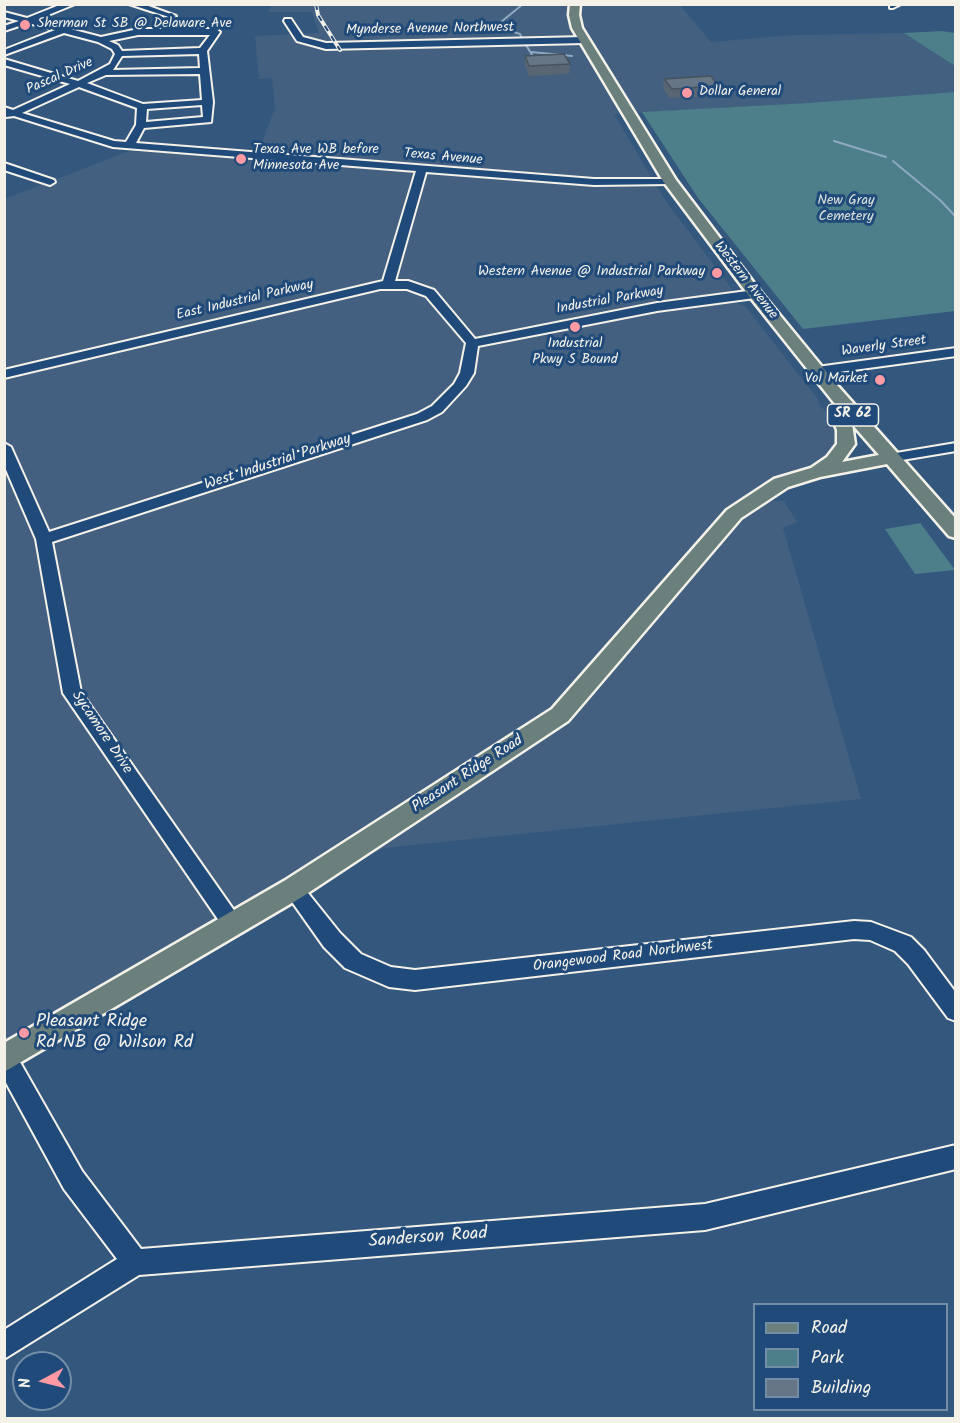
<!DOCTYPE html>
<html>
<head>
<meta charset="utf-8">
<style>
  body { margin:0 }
  #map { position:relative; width:960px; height:1423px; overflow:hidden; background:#34577e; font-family:Kalam,sans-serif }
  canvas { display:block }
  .frame { position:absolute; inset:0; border:6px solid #f4f1e8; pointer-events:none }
  .legend { position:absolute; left:753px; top:1303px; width:195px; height:108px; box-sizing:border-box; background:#1f4a7a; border:2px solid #748da6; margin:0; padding:8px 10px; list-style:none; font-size:18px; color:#f4f1e8 }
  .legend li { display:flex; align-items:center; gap:12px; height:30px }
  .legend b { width:30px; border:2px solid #748da6 }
  .north { position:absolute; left:12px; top:1351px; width:60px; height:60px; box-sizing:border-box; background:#1f4a7a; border:2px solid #748da6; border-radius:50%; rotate:263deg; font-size:16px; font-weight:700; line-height:24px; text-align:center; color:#f4f1e8 }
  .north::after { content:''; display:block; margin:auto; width:21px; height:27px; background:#ff9aa2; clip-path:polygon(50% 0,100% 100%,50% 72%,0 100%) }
</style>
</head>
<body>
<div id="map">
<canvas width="960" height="1423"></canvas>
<div class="frame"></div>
<ul class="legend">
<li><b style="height:8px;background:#6b7f7c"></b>Road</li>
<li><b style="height:16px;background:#4d7f8b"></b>Park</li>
<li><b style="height:16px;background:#667686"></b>Building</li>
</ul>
<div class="north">N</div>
</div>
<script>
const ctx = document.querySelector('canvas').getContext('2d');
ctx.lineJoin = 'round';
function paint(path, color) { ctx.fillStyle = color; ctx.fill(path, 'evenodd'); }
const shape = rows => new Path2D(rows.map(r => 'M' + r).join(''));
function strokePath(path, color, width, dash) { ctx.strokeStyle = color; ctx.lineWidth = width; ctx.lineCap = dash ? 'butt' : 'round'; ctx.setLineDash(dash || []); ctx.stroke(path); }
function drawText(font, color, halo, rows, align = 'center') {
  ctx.font = font + ' Kalam,sans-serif'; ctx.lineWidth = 6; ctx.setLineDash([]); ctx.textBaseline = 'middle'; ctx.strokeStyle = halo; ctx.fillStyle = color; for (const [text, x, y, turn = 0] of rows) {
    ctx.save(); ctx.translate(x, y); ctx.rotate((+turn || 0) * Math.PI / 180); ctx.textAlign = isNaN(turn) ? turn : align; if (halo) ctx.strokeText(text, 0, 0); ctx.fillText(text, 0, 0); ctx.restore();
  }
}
paint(shape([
  [272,5,680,5,711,42,794,35,904,33,955,66,955,92,808,103,614,114,665,200,732,289,729,293,736,303,745,306,817,398,820,406,839,424,837,450,823,461,782,476,757,490,772,501,784,501,797,522,783,528,861,799,384,848,5,1041,5,199,129,151,257,155,275,108,272,78,259,79,255,36,319,33,312,12,268,12]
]), '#436080');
paint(shape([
  [942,31,955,33,955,66,904,33],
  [955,92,955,311,803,329,698,198,642,112,808,103],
  [921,523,921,524,955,570,915,574,885,529]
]), '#4d7f8b');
strokePath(shape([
  [522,38,520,34,504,29,501,22,523,4],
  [526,45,534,58,532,59],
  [531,52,572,56],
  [834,141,886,157],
  [893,161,940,200,956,217]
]), '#8da9c0', 2);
const minor = shape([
  [62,4,75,4,36,20,101,37,138,29,216,29,220,32,207,51,213,102,211,122,144,128,136,143,594,179,674,179,675,181,670,184,594,185,426,172,395,281,408,281,434,290,475,339,657,303,755,290,761,294,755,298,657,311,478,346,474,373,466,386,442,412,427,420,52,542,81,692,240,919,244,925,240,931,233,934,226,931,63,693,36,539,4,465,4,443,11,447,49,532,417,414,432,406,454,384,460,373,466,343,426,296,407,289,380,289,4,378,4,370,383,281,416,171,113,147,14,116,6,117,4,107,13,110,70,84,4,65,4,59,78,81,110,64,115,54,112,49,98,42,64,33,4,55,4,50,55,30,28,23,4,31,4,26,19,21,4,17,4,12,27,18,62,4],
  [138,35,210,35,200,48,122,51,118,45,109,41,138,35],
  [199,54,200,68,113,70,122,56,199,54],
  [200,74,202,100,143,104,87,83,106,75,200,74],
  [79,87,137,108,136,125,126,142,114,141,22,113,79,87],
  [202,105,203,117,146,122,147,109,202,105],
  [129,4,143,4,176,16,172,18,129,4],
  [890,4,901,4,893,8,890,8,890,4],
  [285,19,291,19,303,37,326,43,584,37,588,40,584,43,326,49,297,41,284,21,285,19],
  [4,163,54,180,55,182,50,185,4,170,4,163],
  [956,348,956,356,817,375,810,371,817,367,956,348],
  [956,443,956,451,890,462,883,458,890,454,956,443],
  [293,880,300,883,340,933,361,954,391,967,415,970,854,921,871,922,911,937,924,950,956,993,956,1021,948,1018,908,964,895,951,870,940,854,939,415,990,389,987,345,968,324,947,283,889,286,883,293,880],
  [4,1045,12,1048,82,1171,141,1249,705,1204,956,1145,956,1169,705,1230,139,1275,4,1359,4,1330,117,1259,64,1189,4,1079,4,1045]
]);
const major = shape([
  [570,4,580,4,579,15,582,28,676,180,760,291,837,385,956,519,956,538,949,536,887,464,820,477,788,487,741,518,568,721,302,897,4,1072,4,1043,284,881,552,709,727,510,774,479,811,468,827,457,837,444,837,430,833,420,835,404,750,297,663,181,572,28,569,15,570,4],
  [852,424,879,455,842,462,855,444,852,424]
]);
strokePath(minor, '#f4f1e8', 4);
strokePath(major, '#f4f1e8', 5);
paint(minor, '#1f4a7a');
paint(major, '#6b7f7c');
const rail = shape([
  [316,4,318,15,340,50]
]);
strokePath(rail, '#f4f1e8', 4);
strokePath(rail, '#1f4a7a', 2, [6]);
paint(shape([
  [525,56,570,64,569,74,529,76,525,65],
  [664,79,718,86,717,96,670,98,663,88]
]), '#586573');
const building = shape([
  [564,54,570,64,529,66,525,56,564,54],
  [711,76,718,86,672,89,664,79,711,76]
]);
paint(building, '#667686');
strokePath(building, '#47535e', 1.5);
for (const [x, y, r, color] of [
  [25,25,6,"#ff9aa2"],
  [687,93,6,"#ff9aa2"],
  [241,159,6,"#ff9aa2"],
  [717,273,6,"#ff9aa2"],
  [575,327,6,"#ff9aa2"],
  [880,380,6,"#ff9aa2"],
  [24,1033,6,"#ff9aa2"]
]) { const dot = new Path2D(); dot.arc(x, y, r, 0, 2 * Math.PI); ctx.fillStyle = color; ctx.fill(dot); strokePath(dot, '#1f4a7a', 2); }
drawText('14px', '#f4f1e8', '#1f4a7a', [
  ["Sherman St SB @ Delaware Ave",37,25],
  ["Dollar General",699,93],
  ["Texas Ave WB before",253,151],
  ["Minnesota Ave",253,167],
  ["Western Avenue @ Industrial Parkway",705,273,"right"],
  ["Industrial",575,345,"center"],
  ["Pkwy S Bound",575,361,"center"],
  ["Vol Market",868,380,"right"]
], 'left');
drawText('14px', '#f4f1e8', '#1f4a7a', [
  ["Mynderse Avenue Northwest",430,30,-1],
  ["Pascal Drive",60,77,-24],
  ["Texas Avenue",443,158,5],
  ["Western Avenue",745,281,52],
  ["East Industrial Parkway",245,301,-13],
  ["Industrial Parkway",610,301,-10],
  ["Waverly Street",884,347,-8]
]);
drawText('14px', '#dbe0da', '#1f4a7a', [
  ["New Gray",846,202],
  ["Cemetery",846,218]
]);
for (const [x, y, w] of [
  [853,415,51]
]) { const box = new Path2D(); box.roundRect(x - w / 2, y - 11, w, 22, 4.5); ctx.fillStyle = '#1f4a7a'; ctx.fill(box); strokePath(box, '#f4f1e8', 1.5); }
drawText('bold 14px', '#f4f1e8', null, [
  ["SR 62",853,415]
]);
drawText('15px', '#f4f1e8', '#1f4a7a', [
  ["West Industrial Parkway",278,463,-18],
  ["Sycamore Drive",101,733,56],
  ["Pleasant Ridge Road",468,775,-33],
  ["Orangewood Road Northwest",623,957,-7]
]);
drawText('18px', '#f4f1e8', '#1f4a7a', [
  ["Pleasant Ridge",36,1023],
  ["Rd NB @ Wilson Rd",36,1044]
], 'left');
drawText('18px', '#f4f1e8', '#1f4a7a', [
  ["Sanderson Road",428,1239,-4]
]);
</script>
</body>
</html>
